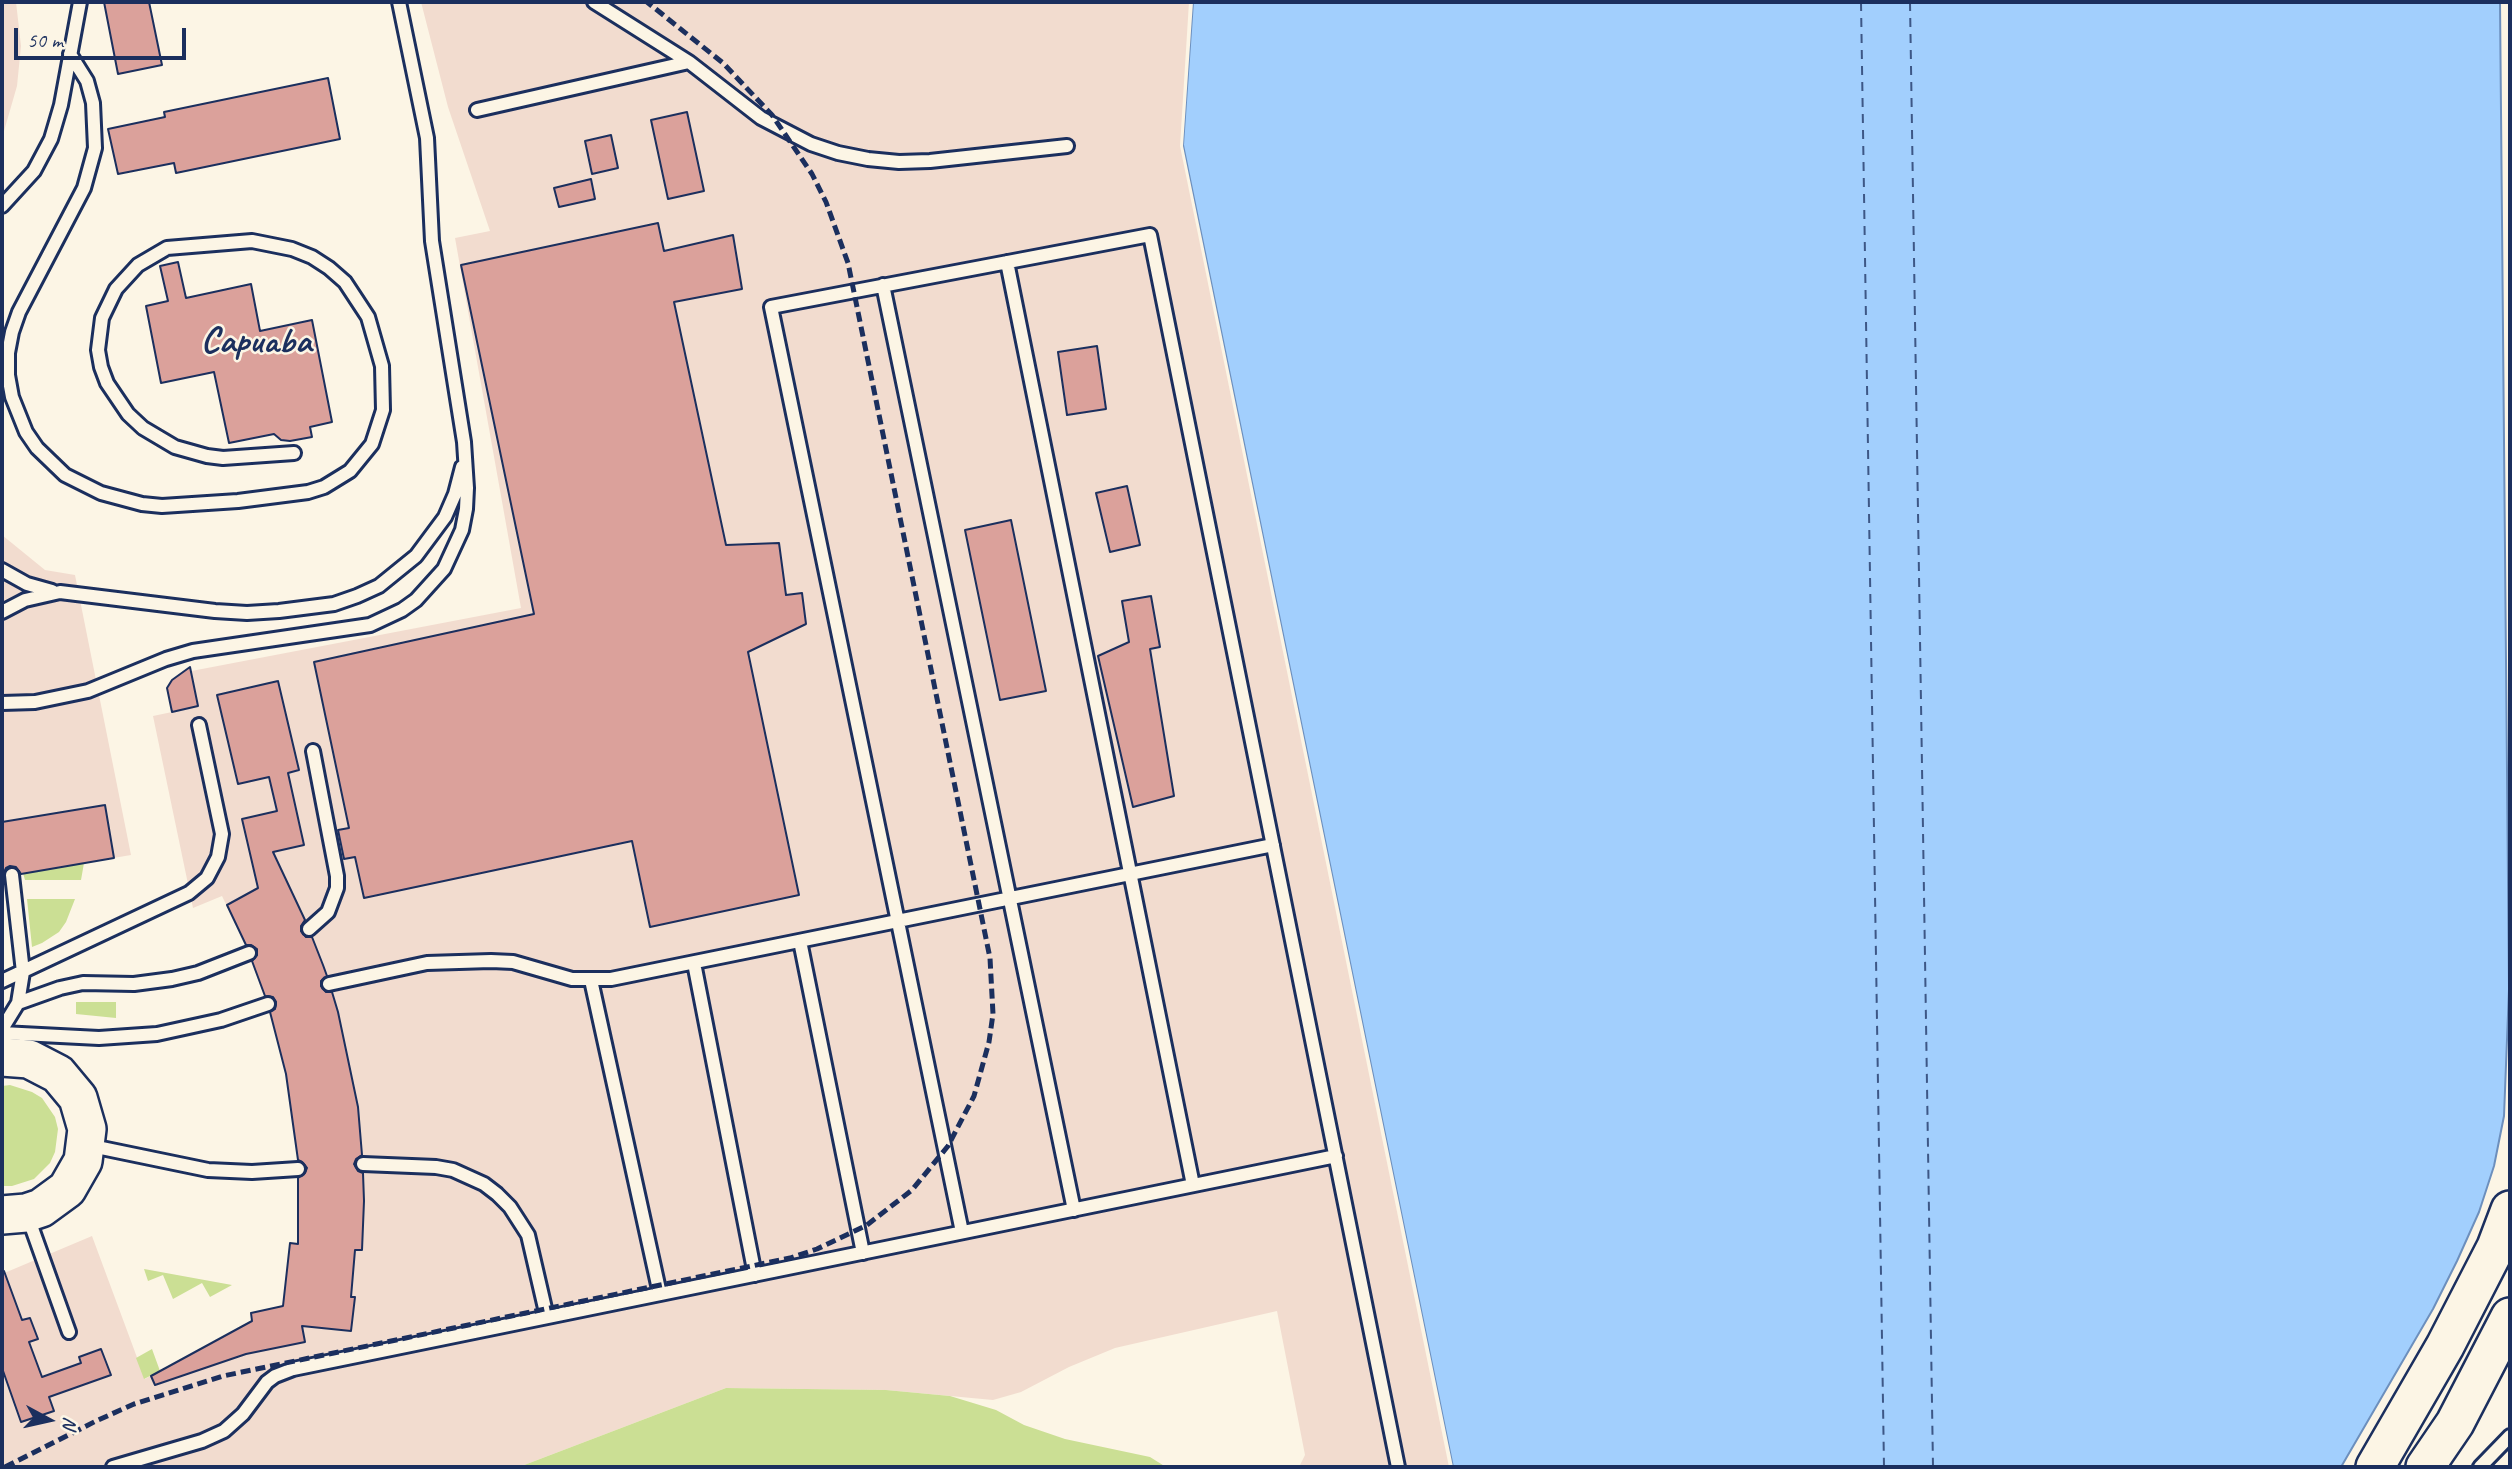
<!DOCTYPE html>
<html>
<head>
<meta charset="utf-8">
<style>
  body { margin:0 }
  #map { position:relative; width:2512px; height:1469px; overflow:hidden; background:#fcf5e5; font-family:Caveat,sans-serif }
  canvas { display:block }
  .frame { position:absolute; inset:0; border:4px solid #1b2f5e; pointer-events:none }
  .north { position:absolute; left:14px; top:1385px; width:70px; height:70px; -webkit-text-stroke:5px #fcf5e5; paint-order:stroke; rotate:98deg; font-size:19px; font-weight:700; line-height:28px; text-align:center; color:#1b2f5e }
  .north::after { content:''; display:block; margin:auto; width:24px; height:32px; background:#1b2f5e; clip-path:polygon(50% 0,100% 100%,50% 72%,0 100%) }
  .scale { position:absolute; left:14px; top:28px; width:172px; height:32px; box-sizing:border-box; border:4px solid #1b2f5e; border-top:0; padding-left:9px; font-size:21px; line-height:24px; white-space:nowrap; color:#1b2f5e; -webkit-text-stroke:5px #fcf5e5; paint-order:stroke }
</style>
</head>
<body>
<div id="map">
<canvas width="2512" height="1469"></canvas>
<div class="frame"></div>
<div class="north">N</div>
<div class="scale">50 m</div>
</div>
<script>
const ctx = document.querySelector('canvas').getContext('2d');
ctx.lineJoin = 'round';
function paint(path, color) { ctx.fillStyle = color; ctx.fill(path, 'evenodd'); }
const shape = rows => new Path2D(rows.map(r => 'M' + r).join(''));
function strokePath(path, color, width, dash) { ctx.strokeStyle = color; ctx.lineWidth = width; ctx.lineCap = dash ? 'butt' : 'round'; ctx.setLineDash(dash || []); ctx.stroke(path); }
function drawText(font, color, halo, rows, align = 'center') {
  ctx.font = font + ' Caveat,sans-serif'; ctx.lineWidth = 5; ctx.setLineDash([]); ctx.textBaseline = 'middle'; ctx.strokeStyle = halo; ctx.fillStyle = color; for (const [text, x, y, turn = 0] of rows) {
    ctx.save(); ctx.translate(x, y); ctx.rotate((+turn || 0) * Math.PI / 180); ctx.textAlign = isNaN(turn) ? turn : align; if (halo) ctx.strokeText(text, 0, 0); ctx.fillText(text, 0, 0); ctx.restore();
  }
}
paint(shape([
  [2,2,16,2,21,46,17,86,2,138],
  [421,2,1193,2,1183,146,1453,1467,1299,1467,1305,1455,1277,1311,1115,1348,1069,1367,1021,1392,993,1400,886,1390,726,1388,519,1467,2,1467,2,1274,92,1236,145,1379,252,1321,251,1313,281,1306,284,1303,290,1243,298,1244,298,1158,293,1110,276,1030,246,946,222,896,193,908,153,716,172,712,167,688,172,680,181,673,521,608,455,238,490,231,448,107],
  [2,535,45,570,75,575,131,855,2,877]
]), '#f2dccf');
paint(shape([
  [84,863,81,880,25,880,23,873],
  [27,899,75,899,66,922,59,932,42,943,32,947],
  [76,1002,116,1002,116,1018,76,1014],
  [10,1085,32,1092,42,1098,55,1117,58,1129,55,1152,50,1163,34,1179,12,1186,2,1186,2,1086],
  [144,1269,232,1285,210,1297,202,1283,173,1299,163,1275,148,1281],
  [152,1349,160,1371,144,1379,136,1358],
  [726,1388,886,1390,950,1396,996,1410,1024,1425,1065,1439,1150,1457,1166,1467,519,1467]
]), '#cbdf94');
const water = shape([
  [1193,2,2500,2,2509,989,2504,1116,2494,1166,2479,1212,2457,1261,2433,1309,2341,1467,1453,1467,1183,145,1193,2]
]);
paint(water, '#a2cffd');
strokePath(water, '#6c8fbd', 2);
paint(shape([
  [1189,2,1193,2,1183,146,1453,1467,1449,1467,1180,146]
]), '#fcf5e5');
strokePath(shape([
  [1861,2,1884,1467],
  [1910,2,1933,1467]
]), '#3d5786', 2, [9, 7]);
const building = shape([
  [104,2,149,2,162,65,118,74,104,2],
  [328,78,340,139,176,173,174,163,118,174,108,129,165,117,164,112,328,78],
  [687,112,704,191,668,199,651,120,687,112],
  [611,135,618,168,592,174,585,141,611,135],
  [591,179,595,199,559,207,554,188,591,179],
  [658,223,664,251,733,235,742,289,674,302,726,545,779,543,786,595,802,593,806,624,748,652,799,895,650,927,632,841,364,898,355,857,344,859,338,830,349,828,314,662,534,614,461,265,658,223],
  [178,262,186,298,251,284,260,331,312,320,332,422,310,427,312,437,290,441,281,440,274,434,229,443,214,372,161,383,146,306,168,301,160,266,178,262],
  [1097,346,1106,409,1067,415,1058,352,1097,346],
  [1127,486,1140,545,1110,552,1096,493,1127,486],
  [1011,520,1046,691,1000,700,965,530,1011,520],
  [1151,596,1160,647,1150,649,1174,796,1133,807,1098,656,1129,642,1122,601,1151,596],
  [190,667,198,706,172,712,167,688,172,680,190,667],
  [278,681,299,770,288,773,304,845,273,852,305,920,301,926,301,931,306,937,312,937,323,965,327,976,321,981,321,986,326,992,332,992,338,1012,358,1107,362,1155,356,1159,354,1164,358,1171,363,1173,364,1201,362,1250,355,1250,351,1297,355,1297,351,1331,302,1326,305,1342,246,1354,155,1385,151,1376,252,1321,251,1313,283,1306,290,1243,298,1244,298,1178,305,1173,307,1168,302,1162,298,1160,286,1074,270,1012,275,1009,276,1002,273,997,265,996,252,961,257,955,257,949,251,945,246,945,227,905,258,888,242,819,277,811,269,777,238,784,217,695,278,681],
  [105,805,114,858,21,874,16,867,10,866,6,868,2,877,2,822,105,805],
  [2,1271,4,1271,22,1320,30,1318,38,1339,29,1342,42,1377,81,1363,79,1357,101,1349,111,1375,49,1397,54,1411,21,1422,2,1368,2,1271]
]);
paint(building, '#dba19b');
strokePath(building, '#1b2f5e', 2);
const service = shape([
  [594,2,689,62,761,118,811,144,838,153,868,159,899,162,930,161,1067,146],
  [70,54,87,81,93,103,95,148,84,188,19,312,12,332,8,353,8,375,12,397,26,432,37,448,65,475,101,493,142,504,162,506,238,501,308,492,324,487,350,471,372,444,383,410,382,366,368,317,345,282,329,268,312,257,292,249,252,241,167,248,138,265,116,289,102,318,98,350,101,367,107,383,128,414,143,428,175,447,207,456,223,458,294,453],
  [477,110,689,62],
  [2,206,34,171,51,139,61,105,80,2],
  [1007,262,1193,1185],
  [883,285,1074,1210],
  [2,570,27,584,52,591],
  [2,612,25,600,60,592,215,611,247,613,279,611,334,604,357,596,379,586,416,556,445,517,455,494,462,467],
  [2,703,35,702,88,691,166,659,193,651,370,625,402,610,416,600,444,569,462,530,466,509,467,488,464,442,432,241,427,138,399,2],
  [309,929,328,912,337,888,337,876,313,751],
  [800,941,863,1253],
  [694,963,755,1275],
  [591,980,660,1294],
  [2,981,189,893,207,878,218,857,222,834,199,725],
  [329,984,427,963,491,961,513,962,572,979,611,979,1273,845],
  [18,1003,60,988,83,983,134,984,172,979,198,973,249,953],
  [2,1029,18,1003,23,972,12,875],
  [2,1033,99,1038,157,1034,221,1020,268,1004],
  [87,1145,208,1170,252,1172,298,1169],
  [363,1164,436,1167,453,1170,484,1184,497,1194,510,1207,528,1235,547,1317],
  [28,1217,69,1332],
  [962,1232,771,307,1150,235,1398,1467],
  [113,1467,202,1441,224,1431,243,1414,267,1382,275,1376,293,1369,1336,1156],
  [2480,1467,2510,1436]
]);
const secondary = shape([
  [2,1057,29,1059,58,1074,78,1098,87,1129,83,1161,67,1189,41,1208,26,1213,2,1215],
  [2375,1467,2445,1346,2496,1247,2510,1210],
  [2425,1467,2455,1423,2510,1317]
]);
strokePath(service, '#1b2f5e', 18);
strokePath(secondary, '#1b2f5e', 42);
strokePath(service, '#fcf5e5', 12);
strokePath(secondary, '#fcf5e5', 37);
strokePath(shape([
  [5,1467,96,1421,134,1404,223,1376,790,1258,817,1249,867,1225,912,1190,948,1146,974,1096,989,1042,993,1014,990,958,848,263,826,202,812,174,772,115,723,63,647,2]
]), '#1b2f5e', 5, [10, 5]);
drawText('bold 37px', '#1b2f5e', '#fcf5e5', [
  ["Capuaba",256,342]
]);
</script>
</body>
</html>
